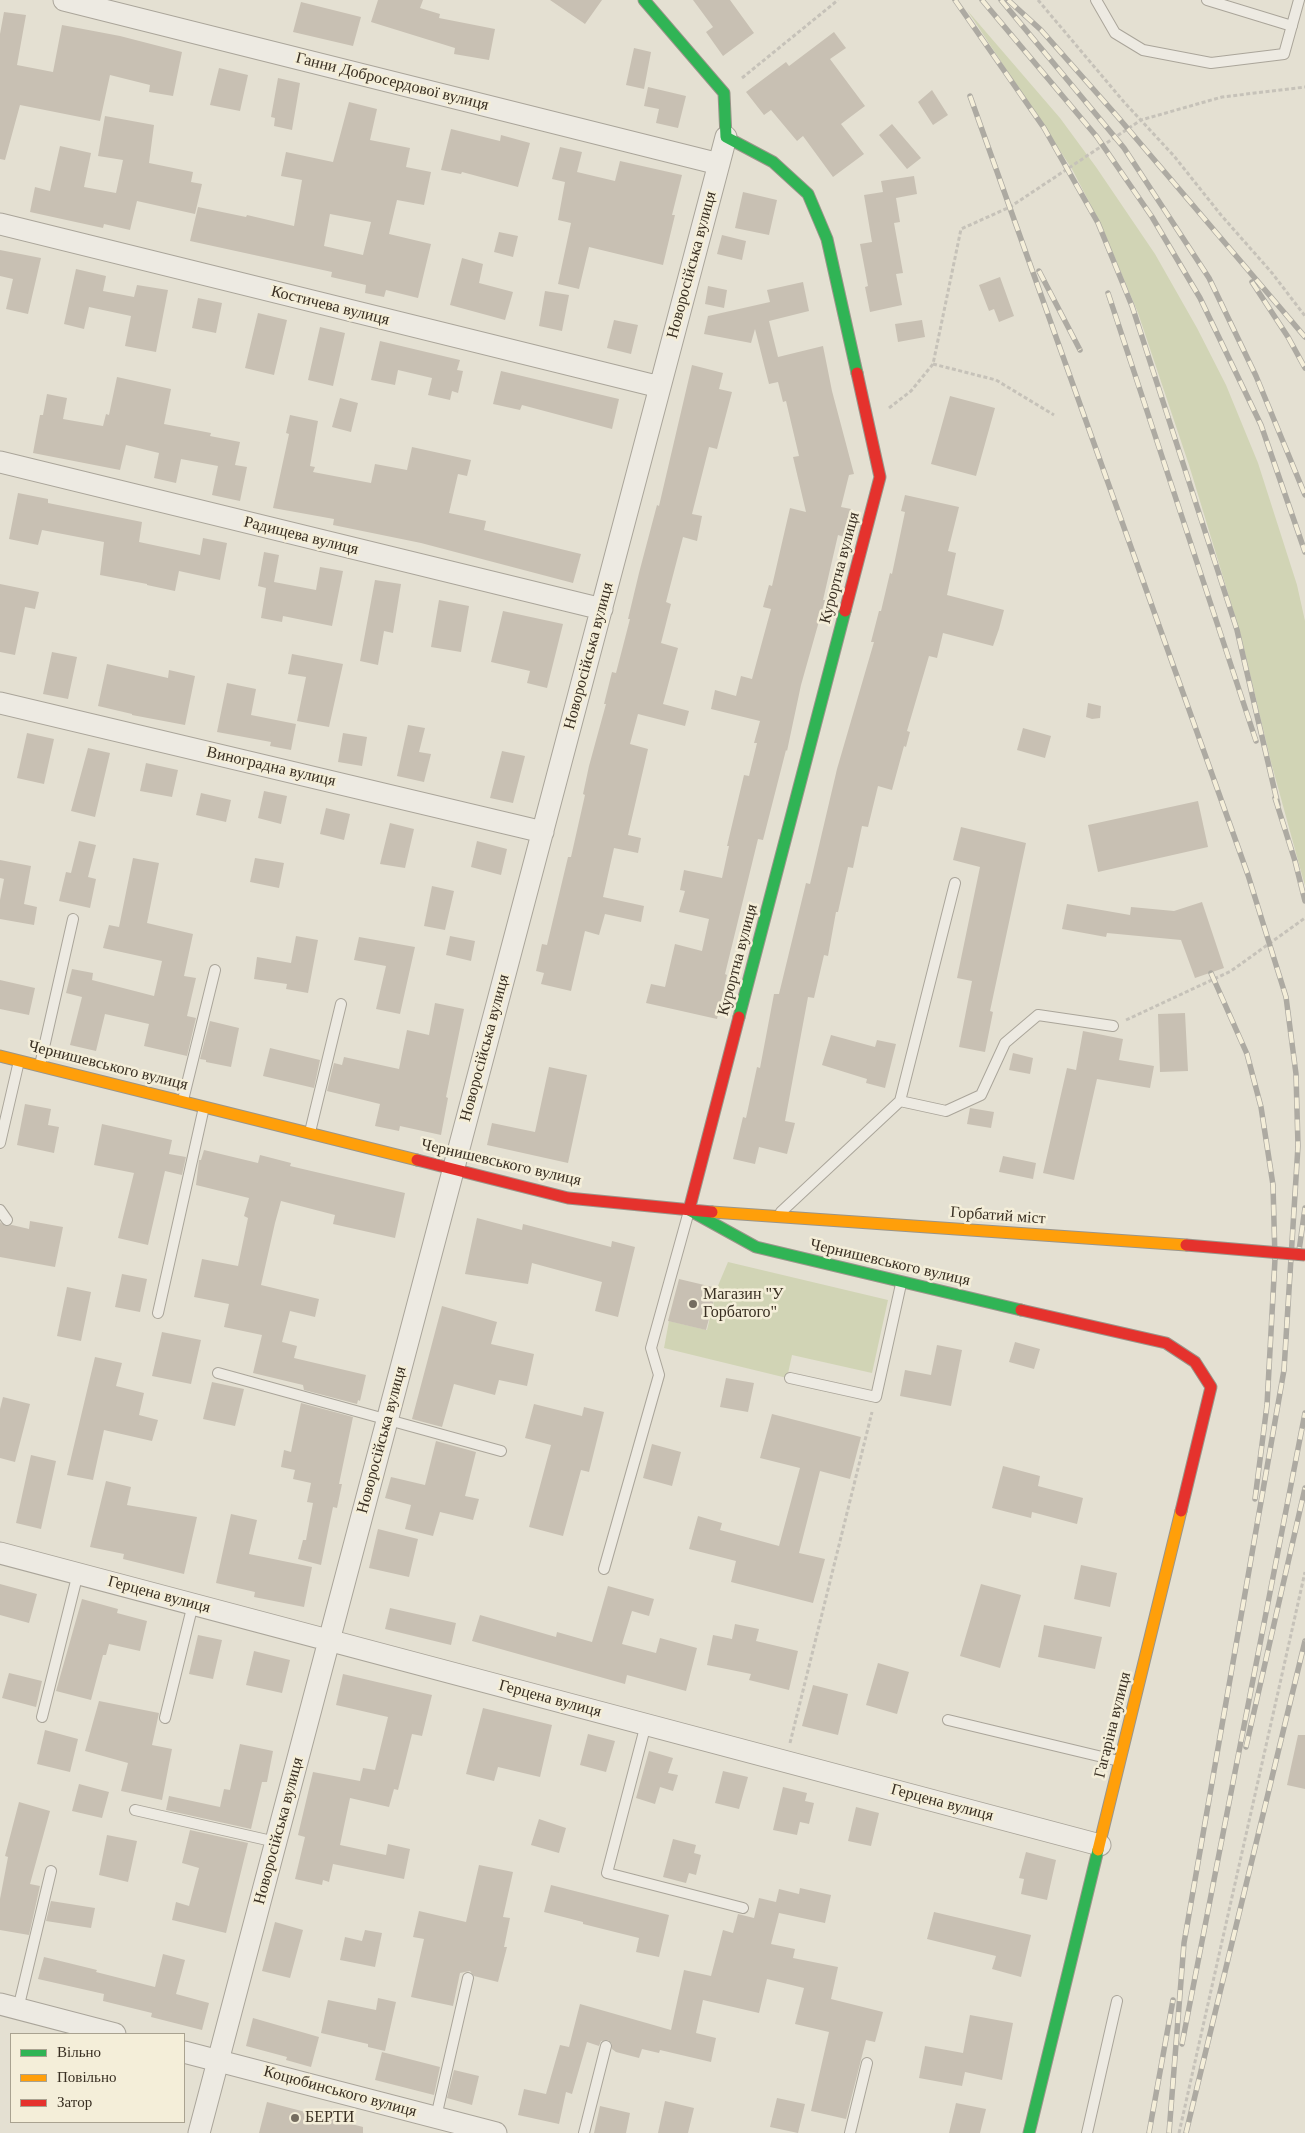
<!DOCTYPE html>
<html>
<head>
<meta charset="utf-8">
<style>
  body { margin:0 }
  #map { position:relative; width:1305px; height:2133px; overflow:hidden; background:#e4e0d2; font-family:"Times New Roman",serif }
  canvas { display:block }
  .legend { position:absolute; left:10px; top:2033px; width:175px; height:90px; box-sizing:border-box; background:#f4eed9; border:1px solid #a9a290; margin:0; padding:6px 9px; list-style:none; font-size:15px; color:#392f22 }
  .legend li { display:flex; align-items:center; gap:10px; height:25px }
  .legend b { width:25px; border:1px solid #a9a290 }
</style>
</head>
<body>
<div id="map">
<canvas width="1305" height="2133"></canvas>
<ul class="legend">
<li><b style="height:6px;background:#30b455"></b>Вільно</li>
<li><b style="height:6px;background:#ff9f0a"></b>Повільно</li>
<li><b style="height:6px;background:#e5322d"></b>Затор</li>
</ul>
</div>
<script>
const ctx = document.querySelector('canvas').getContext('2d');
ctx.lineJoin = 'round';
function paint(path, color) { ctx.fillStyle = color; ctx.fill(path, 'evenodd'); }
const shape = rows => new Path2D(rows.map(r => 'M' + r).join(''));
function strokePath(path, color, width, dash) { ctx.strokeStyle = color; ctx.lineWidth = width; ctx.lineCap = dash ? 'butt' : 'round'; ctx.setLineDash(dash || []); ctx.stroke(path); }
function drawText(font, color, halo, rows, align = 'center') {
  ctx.font = font + ' "Times New Roman",serif'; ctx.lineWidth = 5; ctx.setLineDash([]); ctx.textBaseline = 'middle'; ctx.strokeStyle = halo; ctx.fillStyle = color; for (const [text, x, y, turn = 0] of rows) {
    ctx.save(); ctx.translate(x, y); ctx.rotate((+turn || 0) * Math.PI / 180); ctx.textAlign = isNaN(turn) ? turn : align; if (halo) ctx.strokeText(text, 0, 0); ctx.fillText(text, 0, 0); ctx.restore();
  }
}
paint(shape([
  [967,10,1060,118,1096,167,1155,254,1197,328,1226,385,1258,463,1297,585,1305,621,1305,886,1271,762,1241,636,1189,465,1138,313,1102,227,1072,169],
  [728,1262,888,1300,872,1373,792,1355,787,1378,664,1348,669,1321,707,1330,717,1288]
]), '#d1d4b5');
paint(shape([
  [378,0,423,0,420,8,440,14,439,18,495,29,489,60,454,54,455,48,371,22],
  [550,0,602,0,585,24],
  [693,0,730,0,754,33,723,56,706,32,713,27],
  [301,2,361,17,353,46,293,32],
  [4,12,26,15,17,65,53,72,62,25,120,36,182,52,173,96,149,92,150,85,110,75,100,121,20,105,5,160,0,159,0,34],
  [834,32,846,48,830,59,865,106,841,124,864,154,833,177,803,136,797,141,771,110,764,115,746,92,786,62,789,66],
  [634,48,651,52,644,89,626,85],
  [219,68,248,75,240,111,210,105],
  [278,78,300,83,292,130,274,126,275,118,271,117],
  [648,87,686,96,678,128,656,123,659,109,644,106],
  [932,90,948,115,933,125,918,102],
  [349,102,377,109,370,140,410,148,406,167,431,172,424,205,397,200,389,234,431,244,418,298,386,290,384,297,365,293,366,285,331,277,332,272,190,241,198,207,246,217,247,215,294,226,302,180,281,176,286,152,333,162],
  [330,214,371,222,363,255,324,246],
  [105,116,154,125,149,163,193,172,191,182,202,184,195,214,137,201,130,230,104,224,103,228,30,212,35,187,50,191,60,146,91,153,84,187,116,193,123,160,98,156],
  [892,124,921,158,907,169,879,135],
  [451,129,500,141,501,135,530,143,518,187,462,172,461,174,441,170],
  [560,147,582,152,577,172,615,181,620,161,682,175,672,215,675,215,663,265,589,247,579,289,558,284,571,223,558,220,565,182,552,179],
  [914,176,917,194,896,198,900,222,894,223,903,273,896,274,902,305,870,312,865,287,868,286,860,244,872,242,864,195,883,192,881,181],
  [743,192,777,200,769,235,735,228],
  [499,232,518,236,513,257,494,252],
  [722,235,746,241,742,260,717,254],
  [0,250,41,258,28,314,6,309,13,279,0,276],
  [462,258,483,264,479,283,513,292,505,320,450,305],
  [76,269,106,276,103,291,134,297,137,285,168,290,156,352,125,346,131,316,89,307,84,329,64,324],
  [1000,277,1014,316,999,322,994,309,989,311,979,285],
  [803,282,809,311,769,321,778,357,823,346,832,391,854,474,849,475,841,507,851,509,844,537,838,535,823,600,825,600,801,685,787,751,786,750,763,840,758,839,725,974,727,975,717,1019,646,1003,651,984,665,987,675,944,702,951,709,919,679,912,685,891,680,890,684,870,722,878,729,846,727,846,744,775,749,776,757,743,754,743,760,721,711,709,715,690,736,696,741,676,752,679,771,609,763,607,769,585,772,586,790,508,806,512,793,457,799,456,786,401,783,402,778,382,769,384,755,329,751,343,704,334,708,316,770,302,767,290],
  [708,286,727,290,724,308,705,304],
  [545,291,569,295,562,331,539,326],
  [198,298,222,303,216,333,192,328],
  [258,313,287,320,274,375,245,368],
  [614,320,638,325,631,354,607,348],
  [922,320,925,337,898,342,895,324],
  [320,327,345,333,333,386,308,380],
  [380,341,460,360,457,370,463,371,458,393,452,391,450,400,428,395,432,378,398,370,395,385,371,380],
  [692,365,723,373,719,389,732,392,717,449,709,447,692,514,702,516,697,541,683,537,666,602,671,604,661,643,678,648,663,704,689,711,685,726,638,714,630,744,648,749,628,835,641,838,638,853,614,848,603,897,644,906,641,922,605,914,599,935,585,931,571,991,541,984,544,973,536,971,542,944,547,945,568,857,571,857,585,795,583,794,589,766,606,704,604,704,612,672,616,673,630,619,628,619,639,573,657,505,659,506],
  [501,371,619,399,612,429,522,405,520,410,493,404],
  [117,377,171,389,164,424,211,433,210,436,240,442,235,465,247,467,240,501,212,495,218,466,181,459,176,483,154,478,159,453,126,445,120,470,33,453,40,415,43,415,47,394,67,398,63,419,103,426,106,414,109,415],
  [950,396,995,408,976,476,931,464],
  [340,398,358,403,351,432,332,427],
  [290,415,318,421,310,466,315,467,313,472,371,483,375,464,407,470,412,447,471,460,467,476,458,474,449,513,486,521,484,530,581,554,573,583,421,543,333,525,334,519,273,508,289,434,286,433],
  [18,493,48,499,48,503,142,522,139,542,200,555,203,538,227,543,220,580,179,571,175,591,147,585,147,584,100,575,104,542,42,530,38,545,9,539],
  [905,495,959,507,948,551,956,553,947,595,1004,610,999,629,993,646,943,633,937,658,929,656,907,731,910,732,906,747,904,746,892,790,878,786,868,827,862,826,853,868,848,867,838,912,836,912,828,956,824,955,814,998,808,997,785,1121,795,1123,787,1154,759,1147,755,1164,733,1159,743,1117,746,1118,757,1067,760,1068,774,994,779,994,806,883,810,884,837,769,874,642,871,642,879,611,881,611,890,573,892,574,905,512,901,511],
  [264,552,279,555,274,582,316,590,320,567,343,571,332,626,283,616,282,622,261,618,266,588,258,586],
  [375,580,401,584,393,633,384,631,378,665,360,661],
  [0,584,39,592,35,609,25,607,15,655,0,652],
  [439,600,469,606,461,652,431,647],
  [503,611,563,624,547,688,527,683,530,671,491,662],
  [52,652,77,657,68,699,43,694],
  [292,654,343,664,329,727,297,721,306,677,288,674],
  [107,664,168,678,169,670,195,676,185,725,132,715,132,714,98,706],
  [227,683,256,689,251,715,296,724,291,750,270,746,271,742,217,732],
  [1088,703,1101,706,1100,718,1092,719,1086,717],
  [408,725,425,728,419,752,431,754,424,782,397,776],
  [1023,728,1051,736,1045,758,1017,750],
  [27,733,54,739,44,784,17,778],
  [343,733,367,737,362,766,338,762],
  [88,748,110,753,95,817,71,811],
  [502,751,525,756,513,803,490,798],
  [146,763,178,770,172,797,140,791],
  [264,791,287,796,281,824,258,818],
  [201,793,231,800,226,822,196,815],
  [1198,801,1208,847,1098,872,1088,825],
  [326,808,350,814,344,840,320,834],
  [390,823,414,829,405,868,380,864],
  [961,827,1026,843,990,1011,993,1012,985,1052,959,1047,972,981,957,978,980,867,953,860],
  [79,841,96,845,88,877,96,879,90,908,59,901,66,872,71,873],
  [477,841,507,849,501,875,471,867],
  [133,858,159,863,147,923,193,934,184,976,196,978,187,1016,196,1018,187,1056,144,1046,149,1024,105,1014,96,1051,70,1045,82,997,66,993,72,969,93,973,92,980,154,996,162,961,103,948,109,925,119,927],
  [255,858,284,863,279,888,250,882],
  [0,860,31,866,24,904,37,907,34,925,0,919,0,900,4,879,0,878],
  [432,886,454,891,445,930,424,926],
  [1202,902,1224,968,1195,978,1181,940,1107,933,1106,937,1062,929,1067,904,1130,915,1131,907,1174,911],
  [296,936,318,940,308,993,286,989,287,984,254,979,257,957,291,963],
  [450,936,475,941,471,961,446,955],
  [359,937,415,947,400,1014,376,1009,386,966,354,960],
  [0,980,35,988,29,1015,0,1009],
  [435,1003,464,1009,446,1097,448,1098,441,1135,400,1126,399,1131,375,1126,380,1104,327,1091,334,1063,342,1065,344,1057,399,1069,407,1030,429,1035],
  [1185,1013,1188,1071,1160,1072,1158,1014],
  [210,1021,239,1028,231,1067,206,1062,206,1060,200,1059],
  [1083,1031,1123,1039,1119,1060,1154,1066,1150,1088,1097,1079,1074,1180,1043,1173,1067,1068,1076,1070],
  [831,1035,875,1047,877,1040,896,1044,885,1088,866,1083,867,1079,822,1065],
  [270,1048,320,1060,314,1088,263,1076],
  [1013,1053,1033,1058,1030,1074,1009,1070],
  [549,1067,587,1075,568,1163,487,1145,492,1123,535,1132],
  [25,1104,51,1109,48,1125,59,1127,54,1153,17,1145],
  [970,1108,994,1112,991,1128,967,1124],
  [102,1124,172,1140,169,1154,186,1157,182,1175,165,1171,148,1245,118,1238,134,1173,94,1165],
  [204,1150,258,1163,260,1155,291,1163,290,1166,405,1193,395,1238,333,1224,335,1215,281,1201,275,1223,261,1285,319,1299,315,1317,290,1311,282,1342,297,1346,294,1358,366,1375,360,1401,358,1400,357,1404,304,1390,303,1385,253,1373,262,1335,224,1327,229,1304,194,1297,202,1259,238,1266,248,1218,244,1216,249,1198,196,1185,199,1160,201,1160],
  [1003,1156,1036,1163,1033,1179,999,1172],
  [477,1218,522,1230,523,1224,611,1247,612,1241,635,1247,618,1317,595,1311,602,1282,532,1263,528,1284,465,1274],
  [30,1221,63,1227,55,1267,0,1257,0,1222,5,1226,12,1225,29,1229],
  [122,1274,147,1279,140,1312,115,1307],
  [679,1279,717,1288,706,1330,668,1321],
  [67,1287,91,1292,81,1341,57,1336],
  [442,1306,497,1322,491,1344,534,1354,527,1386,499,1380,495,1395,454,1384,442,1427,412,1419],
  [162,1332,201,1340,191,1384,152,1376],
  [1015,1342,1040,1349,1034,1369,1009,1362],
  [937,1345,962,1350,951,1406,900,1396,905,1370,931,1375],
  [95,1357,122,1363,116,1386,144,1393,139,1415,158,1420,152,1441,104,1430,93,1480,67,1475],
  [726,1378,754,1383,748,1412,720,1407],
  [212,1382,244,1389,235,1426,203,1419],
  [3,1397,30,1404,15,1462,0,1458,0,1409],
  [301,1403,353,1417,339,1484,342,1484,337,1508,333,1507,321,1565,298,1559,303,1540,306,1540,313,1503,307,1502,311,1483,293,1479,295,1470,281,1467,284,1450,291,1452],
  [534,1404,582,1416,584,1407,604,1412,589,1472,581,1470,563,1536,529,1527,551,1445,525,1438],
  [772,1414,861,1437,850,1479,820,1471,799,1553,825,1559,813,1603,731,1582,736,1561,689,1549,698,1516,722,1523,720,1530,779,1546,800,1468,760,1458],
  [436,1441,476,1452,465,1496,479,1499,473,1520,440,1512,433,1536,405,1529,411,1505,385,1498,391,1477,425,1485],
  [652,1444,681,1452,672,1486,643,1478],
  [31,1455,56,1461,41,1529,16,1523],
  [1003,1466,1040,1476,1038,1486,1083,1498,1077,1524,1032,1512,1031,1518,992,1508],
  [106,1481,131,1487,127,1505,197,1517,184,1574,123,1559,124,1554,90,1547],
  [231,1514,257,1520,249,1554,312,1567,304,1607,254,1597,255,1592,216,1583],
  [378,1529,418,1539,409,1577,369,1568],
  [1081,1565,1117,1573,1110,1607,1074,1599],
  [0,1584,37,1594,29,1623,0,1615],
  [981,1584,1021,1595,1000,1668,960,1656],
  [608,1586,654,1599,649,1616,632,1611,622,1644,656,1653,660,1638,697,1648,686,1691,627,1675,625,1684,472,1641,480,1615,556,1637,557,1632,592,1642],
  [82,1599,118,1609,117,1613,147,1621,140,1651,109,1644,106,1655,103,1655,91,1700,56,1691],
  [390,1608,456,1623,451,1645,385,1629],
  [735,1624,759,1629,756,1641,798,1651,789,1690,749,1680,751,1674,707,1665,713,1635,732,1639],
  [1044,1625,1102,1637,1095,1669,1038,1657],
  [198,1635,222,1640,213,1679,189,1674],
  [254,1651,290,1660,282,1693,246,1685],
  [878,1663,909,1672,897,1714,866,1705],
  [9,1673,42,1681,36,1707,2,1698],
  [343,1674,432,1695,422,1736,412,1734,398,1790,394,1789,389,1807,350,1798,340,1845,386,1855,388,1844,410,1849,404,1879,333,1864,329,1882,323,1880,322,1885,295,1879,305,1837,298,1835,313,1772,360,1781,363,1768,375,1770,388,1717,336,1705],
  [813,1685,848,1694,838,1735,802,1726],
  [99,1701,159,1713,152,1745,172,1749,162,1800,121,1791,128,1763,85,1751],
  [483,1708,552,1725,540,1777,498,1767,494,1781,466,1774],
  [45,1730,78,1739,70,1772,37,1764],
  [588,1734,615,1741,606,1772,580,1765],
  [1298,1735,1305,1735,1305,1789,1287,1785],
  [240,1744,273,1751,267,1782,262,1782,251,1829,166,1810,169,1796,220,1807,224,1789,230,1790],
  [649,1751,673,1758,668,1773,678,1775,673,1791,660,1787,655,1804,636,1798],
  [723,1771,748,1777,739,1809,715,1803],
  [79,1784,109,1792,102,1818,72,1811],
  [783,1787,807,1793,805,1801,814,1803,809,1824,800,1822,797,1835,773,1830],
  [19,1802,50,1811,30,1884,40,1886,29,1935,0,1930,0,1899,8,1857,5,1856],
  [856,1807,879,1813,871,1846,848,1841],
  [539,1819,566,1828,559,1853,531,1845],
  [190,1830,248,1843,226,1933,172,1920,176,1902,189,1906,199,1868,182,1863],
  [107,1835,137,1841,128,1882,99,1875],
  [673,1839,696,1845,694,1853,701,1855,696,1875,689,1873,686,1883,663,1877],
  [1026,1852,1056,1860,1047,1900,1021,1894,1024,1879,1019,1878],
  [479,1865,513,1872,503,1917,510,1918,504,1947,507,1947,498,1982,474,1976,470,1971,460,1973,453,2006,411,1997,424,1939,413,1937,419,1911,466,1922],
  [551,1885,669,1915,659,1957,636,1952,639,1938,583,1924,583,1922,544,1912],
  [800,1888,831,1895,825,1923,779,1913,771,1944,795,1949,793,1958,838,1967,831,1999,883,2012,875,2042,866,2040,846,2119,811,2111,829,2032,795,2024,804,1988,767,1979,759,2013,703,2000,696,2033,716,2038,711,2062,660,2050,659,2053,642,2049,639,2058,616,2052,612,2049,612,2044,608,2040,601,2041,599,2046,587,2042,572,2094,566,2092,559,2124,518,2115,524,2089,546,2094,560,2045,569,2047,580,2004,671,2030,684,1970,711,1976,723,1930,733,1933,738,1914,754,1918,759,1898,776,1902,779,1889,799,1894],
  [51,1901,95,1908,91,1928,46,1921],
  [934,1912,1031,1935,1021,1977,992,1969,996,1956,927,1939],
  [275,1922,303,1930,290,1978,262,1971],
  [365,1930,382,1933,375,1967,340,1960,345,1937,362,1941],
  [163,1954,185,1960,176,1994,209,2003,202,2030,151,2017,152,2013,103,2001,104,1994,38,1979,44,1957,97,1970,96,1972,155,1987],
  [378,1998,396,2002,385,2051,368,2047,368,2044,321,2033,328,2000,376,2010],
  [970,2015,1013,2023,1002,2080,965,2072,962,2086,919,2078,925,2046,963,2053],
  [253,2018,319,2037,311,2067,286,2060,287,2057,246,2046],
  [382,2052,440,2067,434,2095,375,2080],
  [454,2070,479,2076,472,2105,447,2098],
  [777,2098,805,2104,798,2133,770,2127],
  [665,2101,694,2108,688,2133,658,2133],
  [267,2102,363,2127,363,2133,259,2133],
  [956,2103,986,2109,980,2133,949,2133],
  [600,2106,630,2113,626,2133,594,2133]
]), '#c8c0b3');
const lane = shape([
  [1096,0,1115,33,1143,50,1211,63,1284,54,1299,0],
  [1207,0,1292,26],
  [40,1065,73,919],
  [183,1100,215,970],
  [900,1101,955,883],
  [310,1132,341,1004],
  [0,1143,19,1061],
  [0,1210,7,1220],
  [781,1212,900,1101,946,1111,981,1095,1005,1043,1038,1015,1113,1026],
  [158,1313,204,1107],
  [218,1373,501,1451],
  [790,1378,876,1397,901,1284],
  [604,1569,659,1375,651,1348,689,1211],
  [42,1717,78,1573],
  [165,1718,193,1604],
  [948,1720,1119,1761],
  [646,1724,607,1873,743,1908],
  [135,1810,276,1842],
  [18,2009,51,1871],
  [436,2117,468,1978],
  [584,2133,606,2046],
  [850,2133,867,2063],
  [1087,2133,1117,2001]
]);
const street = shape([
  [64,0,719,164],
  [0,224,660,387],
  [0,462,602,609],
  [0,703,543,832],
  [0,1553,1100,1845],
  [0,2004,115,2034],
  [184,2052,496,2133],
  [199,2133,726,137]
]);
const fast = shape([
  [644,0,724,93,726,137,773,162,808,194,827,239,857,373],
  [739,1017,845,611],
  [689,1210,756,1247,1021,1310],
  [1029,2133,1098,1850]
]);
const slow = shape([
  [0,1056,417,1160],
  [712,1212,1186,1245],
  [1098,1850,1181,1511]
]);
const jam = shape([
  [845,611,880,477,857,373],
  [417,1160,568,1198,712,1212],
  [689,1210,739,1017],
  [1021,1310,1166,1343,1195,1362,1211,1387,1181,1511]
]);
strokePath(lane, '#aaa59a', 12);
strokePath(street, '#aaa59a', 23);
strokePath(fast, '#9a958a', 13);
strokePath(slow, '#9a958a', 13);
strokePath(jam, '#9a958a', 13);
strokePath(shape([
  [1038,0,1124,102,1174,156,1221,215,1272,273,1305,316],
  [742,78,838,0],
  [933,364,996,380,1054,415],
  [889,408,911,391,933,364,961,229,1010,207,1141,120,1222,97,1305,87],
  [1126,1020,1231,971,1305,918],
  [790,1743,872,1412],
  [1179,2133,1305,1572]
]), '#c6c2b9', 3, [4, 2.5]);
strokePath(lane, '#edeae2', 10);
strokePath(street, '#edeae2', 21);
strokePath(fast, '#30b455', 11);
strokePath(slow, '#ff9f0a', 11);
strokePath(jam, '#e5322d', 11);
const rail = shape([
  [955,0,1044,128,1098,223,1132,306,1237,630,1278,805],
  [982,0,1097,137,1152,217,1200,298,1261,425,1305,552],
  [1001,0,1124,148,1209,278,1256,376,1305,495],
  [1008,0,1041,30,1117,116,1305,337],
  [970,96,1248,875,1286,997,1296,1074,1298,1146,1284,1370,1184,1943,1169,2133],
  [1039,271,1080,350],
  [1252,282,1288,337,1305,368],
  [1108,293,1256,741],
  [1275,798,1295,861,1305,901],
  [1211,973,1247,1054,1261,1107,1273,1185,1275,1259,1267,1405,1255,1499],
  [1298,1258,1305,1208],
  [1246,1747,1305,1488],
  [1182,2044,1305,1413],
  [1149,2133,1173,2000],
  [1186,2133,1305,1641]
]);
strokePath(rail, '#adaaa2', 5.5);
strokePath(rail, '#f4eed9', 4, [11]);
const jamBridge = shape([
  [1186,1245,1305,1255]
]);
strokePath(jamBridge, '#9a958a', 13, []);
strokePath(jamBridge, '#e5322d', 11);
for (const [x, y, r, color] of [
  [693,1304,5,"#756d60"],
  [295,2118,5,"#756d60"]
]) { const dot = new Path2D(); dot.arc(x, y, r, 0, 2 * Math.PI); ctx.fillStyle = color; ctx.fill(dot); strokePath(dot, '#f4eed9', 2); }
drawText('16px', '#392f22', '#f4eed9', [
  ["Ганни Добросердової вулиця",392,82,14],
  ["Новоросійська вулиця",692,265,-75],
  ["Костичева вулиця",330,306,14],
  ["Радищева вулиця",301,536,14],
  ["Курортна вулиця",840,568,-75],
  ["Новоросійська вулиця",589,656,-75],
  ["Виноградна вулиця",271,767,13],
  ["Курортна вулиця",738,960,-75],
  ["Новоросійська вулиця",485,1048,-75],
  ["Чернишевського вулиця",108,1066,14],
  ["Чернишевського вулиця",501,1163,13],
  ["Горбатий міст",998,1216,4],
  ["Чернишевського вулиця",890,1263,13],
  ["Новоросійська вулиця",382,1440,-75],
  ["Герцена вулиця",159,1595,15],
  ["Герцена вулиця",550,1699,15],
  ["Гагаріна вулиця",1113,1725,-76],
  ["Герцена вулиця",942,1803,15],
  ["Новоросійська вулиця",279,1831,-75],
  ["Коцюбинського вулиця",340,2092,15]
]);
drawText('16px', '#392f22', '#f4eed9', [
  ["Магазин \"У",703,1295],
  ["Горбатого\"",703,1313],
  ["БЕРТИ",305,2118]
], 'left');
</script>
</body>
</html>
